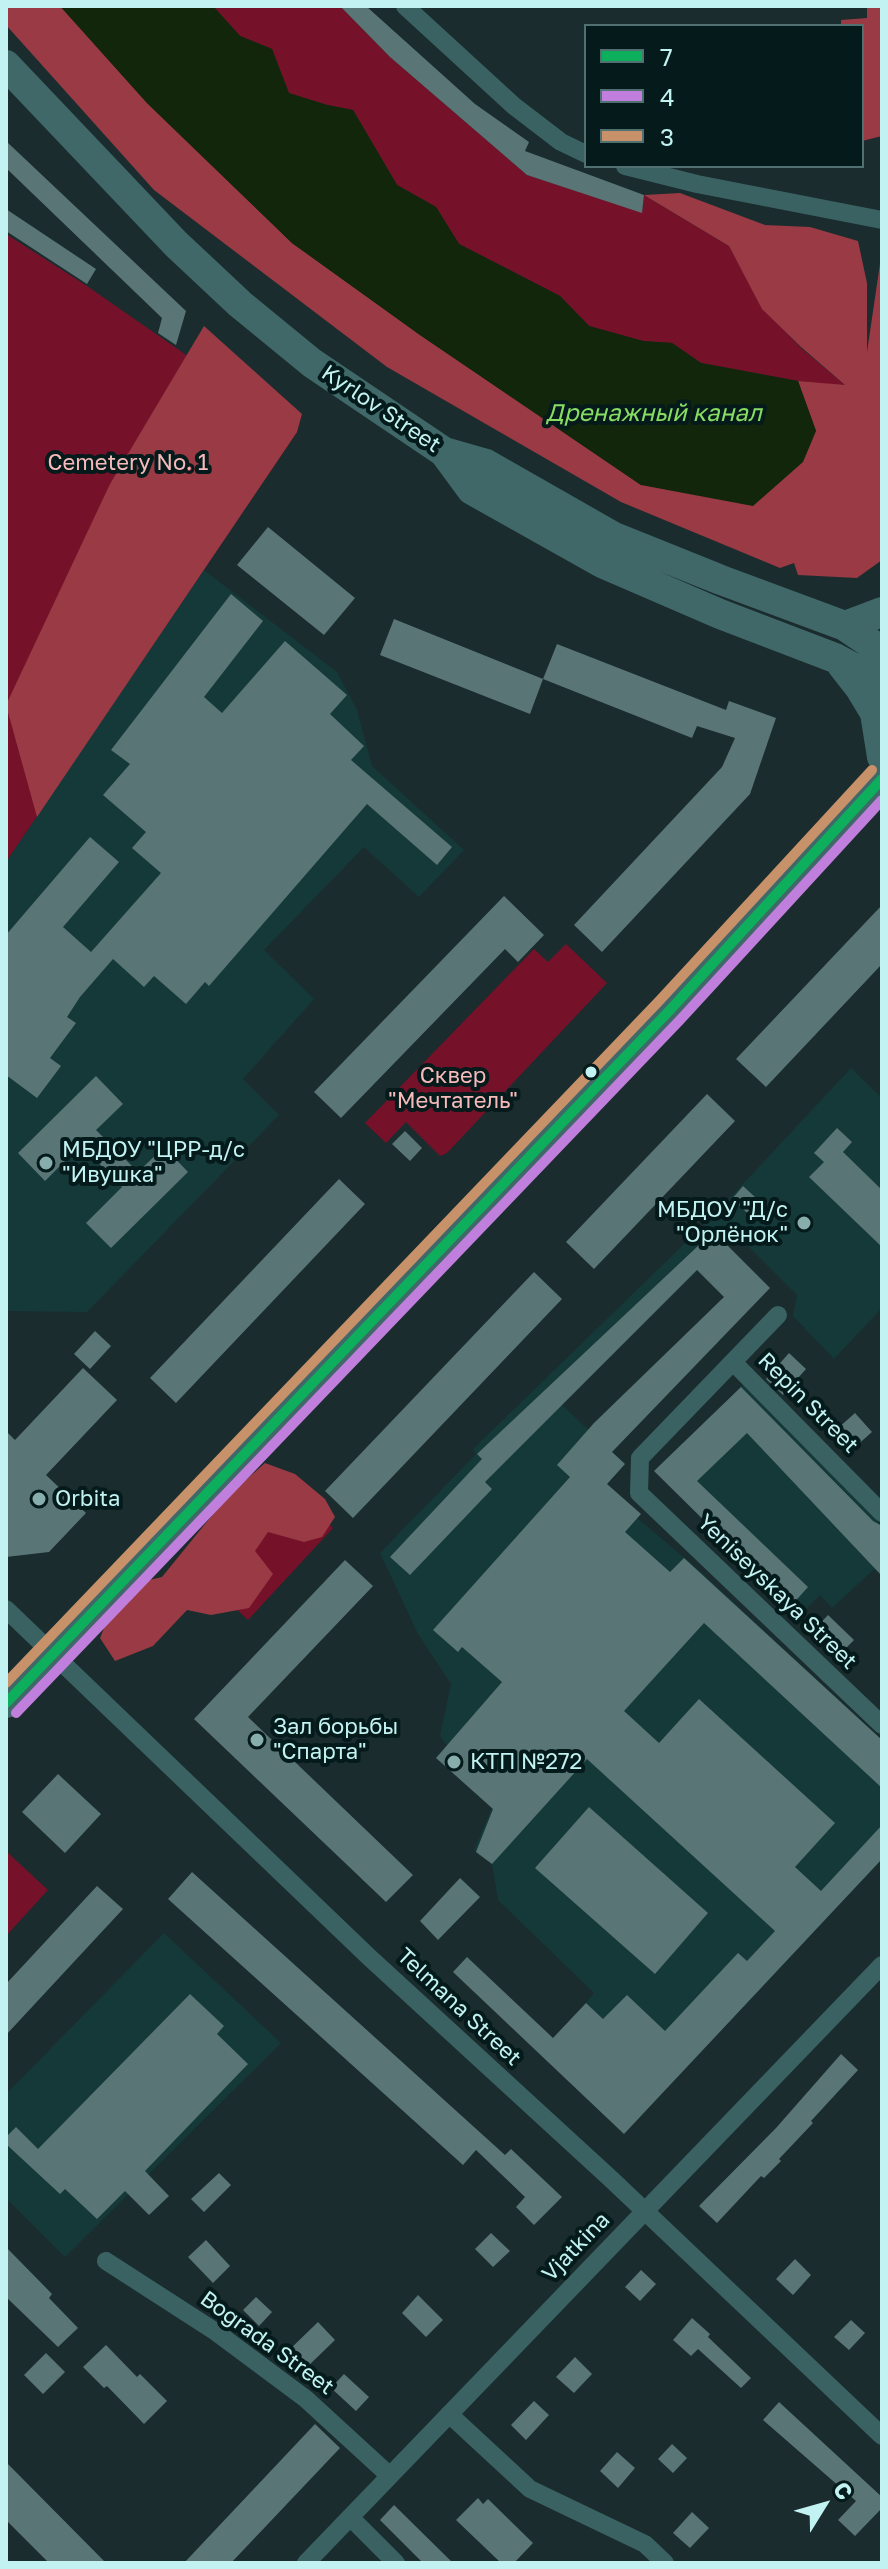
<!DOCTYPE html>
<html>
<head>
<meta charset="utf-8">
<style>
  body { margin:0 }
  #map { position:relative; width:888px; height:2569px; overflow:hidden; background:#1a2c2d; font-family:"Golos Text",sans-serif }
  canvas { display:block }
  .frame { position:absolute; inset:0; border:8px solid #c2f2f2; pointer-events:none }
  .legend { position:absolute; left:584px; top:24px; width:280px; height:144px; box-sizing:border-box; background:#041a1b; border:2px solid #507071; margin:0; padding:10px 14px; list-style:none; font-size:24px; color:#c2f2f2 }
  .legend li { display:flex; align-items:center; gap:16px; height:40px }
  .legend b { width:40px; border:2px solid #507071 }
  .north { position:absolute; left:784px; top:2465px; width:80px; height:80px; -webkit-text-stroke:6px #041a1b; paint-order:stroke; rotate:53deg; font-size:22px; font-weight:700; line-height:32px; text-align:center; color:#c2f2f2 }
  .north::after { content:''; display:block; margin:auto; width:28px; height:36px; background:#c2f2f2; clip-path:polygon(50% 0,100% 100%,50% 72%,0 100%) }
</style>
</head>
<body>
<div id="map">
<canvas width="888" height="2569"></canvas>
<div class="frame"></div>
<ul class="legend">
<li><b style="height:10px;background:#0daf5c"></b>7</li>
<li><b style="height:10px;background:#c07fdc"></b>4</li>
<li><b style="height:10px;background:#c7916a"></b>3</li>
</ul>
<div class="north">С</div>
</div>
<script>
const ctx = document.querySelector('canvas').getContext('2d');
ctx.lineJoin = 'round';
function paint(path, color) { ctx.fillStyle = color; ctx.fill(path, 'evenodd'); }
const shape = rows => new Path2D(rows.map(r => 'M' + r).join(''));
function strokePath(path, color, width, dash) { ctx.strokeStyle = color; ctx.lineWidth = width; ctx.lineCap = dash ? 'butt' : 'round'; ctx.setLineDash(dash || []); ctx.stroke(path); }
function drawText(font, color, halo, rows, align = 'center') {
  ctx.font = font + ' "Golos Text",sans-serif'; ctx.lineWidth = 8; ctx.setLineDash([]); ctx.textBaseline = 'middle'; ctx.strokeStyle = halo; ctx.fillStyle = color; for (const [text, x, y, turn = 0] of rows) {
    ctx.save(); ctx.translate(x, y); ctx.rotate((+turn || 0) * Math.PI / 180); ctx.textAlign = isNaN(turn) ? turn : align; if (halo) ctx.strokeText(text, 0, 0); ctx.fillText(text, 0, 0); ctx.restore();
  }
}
paint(shape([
  [204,570,337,672,357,710,372,766,464,850,419,897,364,847,264,950,314,999,243,1079,279,1115,87,1312,6,1311,6,862],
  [851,1068,882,1098,882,1308,834,1359,793,1316,797,1295,735,1233,562,1405,625,1464,603,1489,702,1573,882,1740,882,1859,671,2084,586,2003,594,1993,498,1900,492,1864,474,1850,492,1808,440,1736,451,1684,418,1634,380,1553,476,1454,473,1449,716,1213],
  [745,1383,882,1526,882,1562,832,1608,820,1595,799,1616,654,1471],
  [164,1933,281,2043,65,2257,6,2198,6,2094]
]), '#153939');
paint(shape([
  [213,6,340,6,390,57,527,175,642,212,644,195,729,246,763,309,801,348,846,386,798,381,701,363,672,343,643,341,589,326,560,296,459,244,436,207,397,185,353,110,327,105,288,93,272,49,240,36],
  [6,234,87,286,297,432,6,862],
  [566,944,607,983,447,1153,440,1156,406,1122,386,1143,365,1123,534,949,548,962],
  [299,1496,333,1528,248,1620,214,1588],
  [6,1851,48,1890,6,1936]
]), '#751229');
paint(shape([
  [6,6,60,6,147,103,292,243,420,335,641,485,816,431,798,381,845,385,801,347,762,309,729,246,644,195,680,193,765,225,810,227,858,241,867,283,867,352,882,250,882,560,857,578,798,575,794,563,780,568,621,502,387,367,154,190,6,25],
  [867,6,882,6,882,136,862,141,862,26,841,26,841,20,867,18],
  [204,326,302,414,297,432,37,817,6,705,110,484],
  [265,1463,295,1474,325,1499,335,1517,322,1537,304,1542,268,1532,255,1551,273,1574,249,1608,211,1615,187,1610,153,1646,115,1661,100,1638,118,1594,136,1583,162,1577,227,1497]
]), '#993a45');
paint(shape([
  [60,6,213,6,240,36,272,49,289,93,327,105,353,110,397,185,436,207,459,244,560,296,589,326,643,341,672,343,701,363,798,381,816,431,803,462,753,506,641,485,420,335,292,243,147,103]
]), '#11260a');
paint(shape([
  [340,6,366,6,475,104,529,142,525,151,644,195,642,213,527,175,390,57],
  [6,141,186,311,176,345,158,333,162,318,6,168],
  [6,209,96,269,87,284,6,231],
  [268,527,355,598,324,635,237,565],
  [231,594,263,621,204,697,222,713,285,641,347,695,330,714,364,746,351,760,452,847,437,865,367,804,209,986,205,982,186,1004,154,976,144,987,113,959,80,997,67,1017,76,1023,50,1058,61,1066,37,1098,6,1075,6,935,90,837,119,862,63,927,91,952,161,873,132,848,146,832,103,795,130,764,111,750],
  [394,619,543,679,530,714,380,655],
  [557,644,726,710,729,701,776,718,750,794,602,952,574,925,722,767,735,738,697,726,692,738,543,679],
  [504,896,544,935,518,962,505,949,341,1118,314,1092],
  [882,905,882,964,766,1087,736,1059],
  [96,1076,123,1104,96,1130,138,1172,164,1147,188,1172,111,1248,86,1223,122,1187,81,1145,45,1181,18,1153],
  [707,1094,735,1121,594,1269,566,1242],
  [837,1128,852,1142,843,1152,882,1190,882,1247,809,1177,824,1162,814,1153],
  [405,1131,422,1148,410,1161,392,1144],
  [339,1179,365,1204,176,1403,150,1378],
  [743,1186,767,1208,755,1220,732,1199],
  [716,1229,728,1240,725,1243,770,1288,612,1452,625,1464,607,1484,641,1514,625,1532,670,1572,684,1558,882,1740,882,1788,704,1623,624,1711,659,1743,699,1699,835,1823,795,1867,821,1891,882,1825,882,1859,624,2134,453,1972,467,1957,553,2038,586,2003,603,2019,627,1995,665,2031,738,1953,747,1961,775,1931,587,1759,492,1864,476,1852,493,1809,436,1758,502,1682,462,1647,458,1652,433,1630,570,1477,557,1465,594,1423,724,1297,697,1270,485,1482,492,1489,410,1575,390,1557,482,1459,477,1454],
  [534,1272,562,1299,353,1518,325,1491],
  [95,1331,111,1346,90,1369,74,1354],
  [789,1353,806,1369,783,1395,766,1379],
  [83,1368,117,1400,46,1475,86,1513,49,1552,6,1557,6,1431,15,1440],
  [741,1387,873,1521,882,1526,882,1576,747,1433,697,1481,808,1587,791,1606,654,1471],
  [855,1413,872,1432,854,1448,837,1429],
  [345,1560,373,1586,248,1717,413,1875,386,1902,194,1719],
  [828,1615,854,1640,839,1655,814,1630],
  [58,1774,101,1814,65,1853,22,1812],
  [589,1807,708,1913,655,1974,535,1868],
  [192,1872,505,2155,511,2149,562,2197,534,2225,516,2207,525,2197,476,2150,463,2165,168,1899],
  [460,1878,480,1897,438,1940,420,1921],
  [97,1886,123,1909,6,2035,6,1984],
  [190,1994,224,2026,217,2034,248,2064,145,2171,169,2196,149,2215,125,2191,97,2219,65,2189,60,2194,6,2144,6,2137,16,2127,38,2149],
  [841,2054,858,2070,811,2121,813,2123,779,2159,781,2161,764,2178,761,2176,717,2223,699,2206,776,2128],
  [219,2173,231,2185,204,2212,191,2199],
  [491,2233,510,2251,493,2267,475,2249],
  [206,2240,230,2266,213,2283,188,2257],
  [6,2247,52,2294,49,2298,78,2328,58,2347,6,2297],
  [795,2259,811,2275,793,2295,776,2279],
  [641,2270,656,2284,640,2301,625,2287],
  [418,2295,443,2320,426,2337,402,2313],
  [256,2297,272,2312,259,2326,243,2310],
  [692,2318,710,2334,708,2337,751,2378,741,2388,698,2349,691,2356,673,2340],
  [851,2320,865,2333,849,2350,834,2337],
  [318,2322,335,2340,303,2371,286,2353],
  [106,2345,137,2377,140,2374,167,2401,144,2424,107,2386,104,2388,83,2367],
  [46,2353,65,2372,43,2394,24,2375],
  [575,2357,592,2374,574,2393,556,2377],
  [344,2374,369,2397,356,2411,331,2388],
  [534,2401,549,2415,526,2440,511,2425],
  [779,2402,882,2497,882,2508,855,2536,838,2520,856,2501,763,2420],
  [315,2424,340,2448,231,2563,184,2563],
  [672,2444,687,2458,673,2473,658,2459],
  [617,2452,635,2468,618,2488,600,2471],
  [6,2462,106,2563,49,2563,6,2520],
  [478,2498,483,2504,488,2499,533,2543,514,2563,501,2563,456,2520],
  [394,2505,453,2563,423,2563,380,2520],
  [692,2512,709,2528,690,2548,673,2533]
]), '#597576');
strokePath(shape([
  [405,6,514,106,561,142,586,154],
  [625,166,697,184,882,220],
  [778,1315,640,1458,639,1493,882,1725],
  [733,1362,882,1513],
  [6,1609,369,1957,611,2179,882,2436],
  [106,2261,216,2332,306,2399,390,2476],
  [449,2414,530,2489,645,2544,665,2563],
  [350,2517,396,2563],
  [306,2563,882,1965]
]), '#3b6263', 18);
strokePath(shape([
  [6,65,176,244,240,304,312,363,444,452,486,464,614,537,721,580,845,626,882,651],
  [444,452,472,490,602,563,720,614,835,658,882,683],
  [845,626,882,612],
  [842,665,860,688,875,713,882,757],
  [6,1703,490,1195,670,1010,882,779]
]), '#406869', 30);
strokePath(shape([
  [6,1703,670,1010,882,779]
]), '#0daf5c', 10);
strokePath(shape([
  [16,1713,680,1020,882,800]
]), '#c07fdc', 10);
strokePath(shape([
  [6,1683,660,1000,872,770]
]), '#c7916a', 10);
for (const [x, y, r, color] of [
  [591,1072,7,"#c2f2f2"],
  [46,1163,8,"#87adad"],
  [804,1223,8,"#87adad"],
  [39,1499,8,"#87adad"],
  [257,1740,8,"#87adad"],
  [454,1762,8,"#87adad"]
]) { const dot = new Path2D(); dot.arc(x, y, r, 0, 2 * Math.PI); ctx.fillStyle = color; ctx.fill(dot); strokePath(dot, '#041a1b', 3); }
drawText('22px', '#c2f2f2', '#041a1b', [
  ["Kyrlov Street",381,409,34],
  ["Repin Street",808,1403,45],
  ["Yeniseyskaya Street",777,1592,44],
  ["Telmana Street",459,2007,43],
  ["Vjatkina",576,2247,-46],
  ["Bograda Street",267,2343,36]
]);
drawText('22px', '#f7babb', '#041a1b', [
  ["Cemetery No. 1",128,463],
  ["Сквер",453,1076],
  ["\"Мечтатель\"",453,1101]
]);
drawText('22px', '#c2f2f2', '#041a1b', [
  ["МБДОУ \"ЦРР-д/с",62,1150],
  ["\"Ивушка\"",62,1175],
  ["МБДОУ \"Д/с",788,1210,"right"],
  ["\"Орлёнок\"",788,1235,"right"],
  ["Orbita",55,1499],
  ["Зал борьбы",273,1727],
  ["\"Спарта\"",273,1752],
  ["КТП №272",470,1762]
], 'left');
drawText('italic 24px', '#88dc62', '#041a1b', [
  ["Дренажный канал",654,413]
]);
</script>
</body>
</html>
